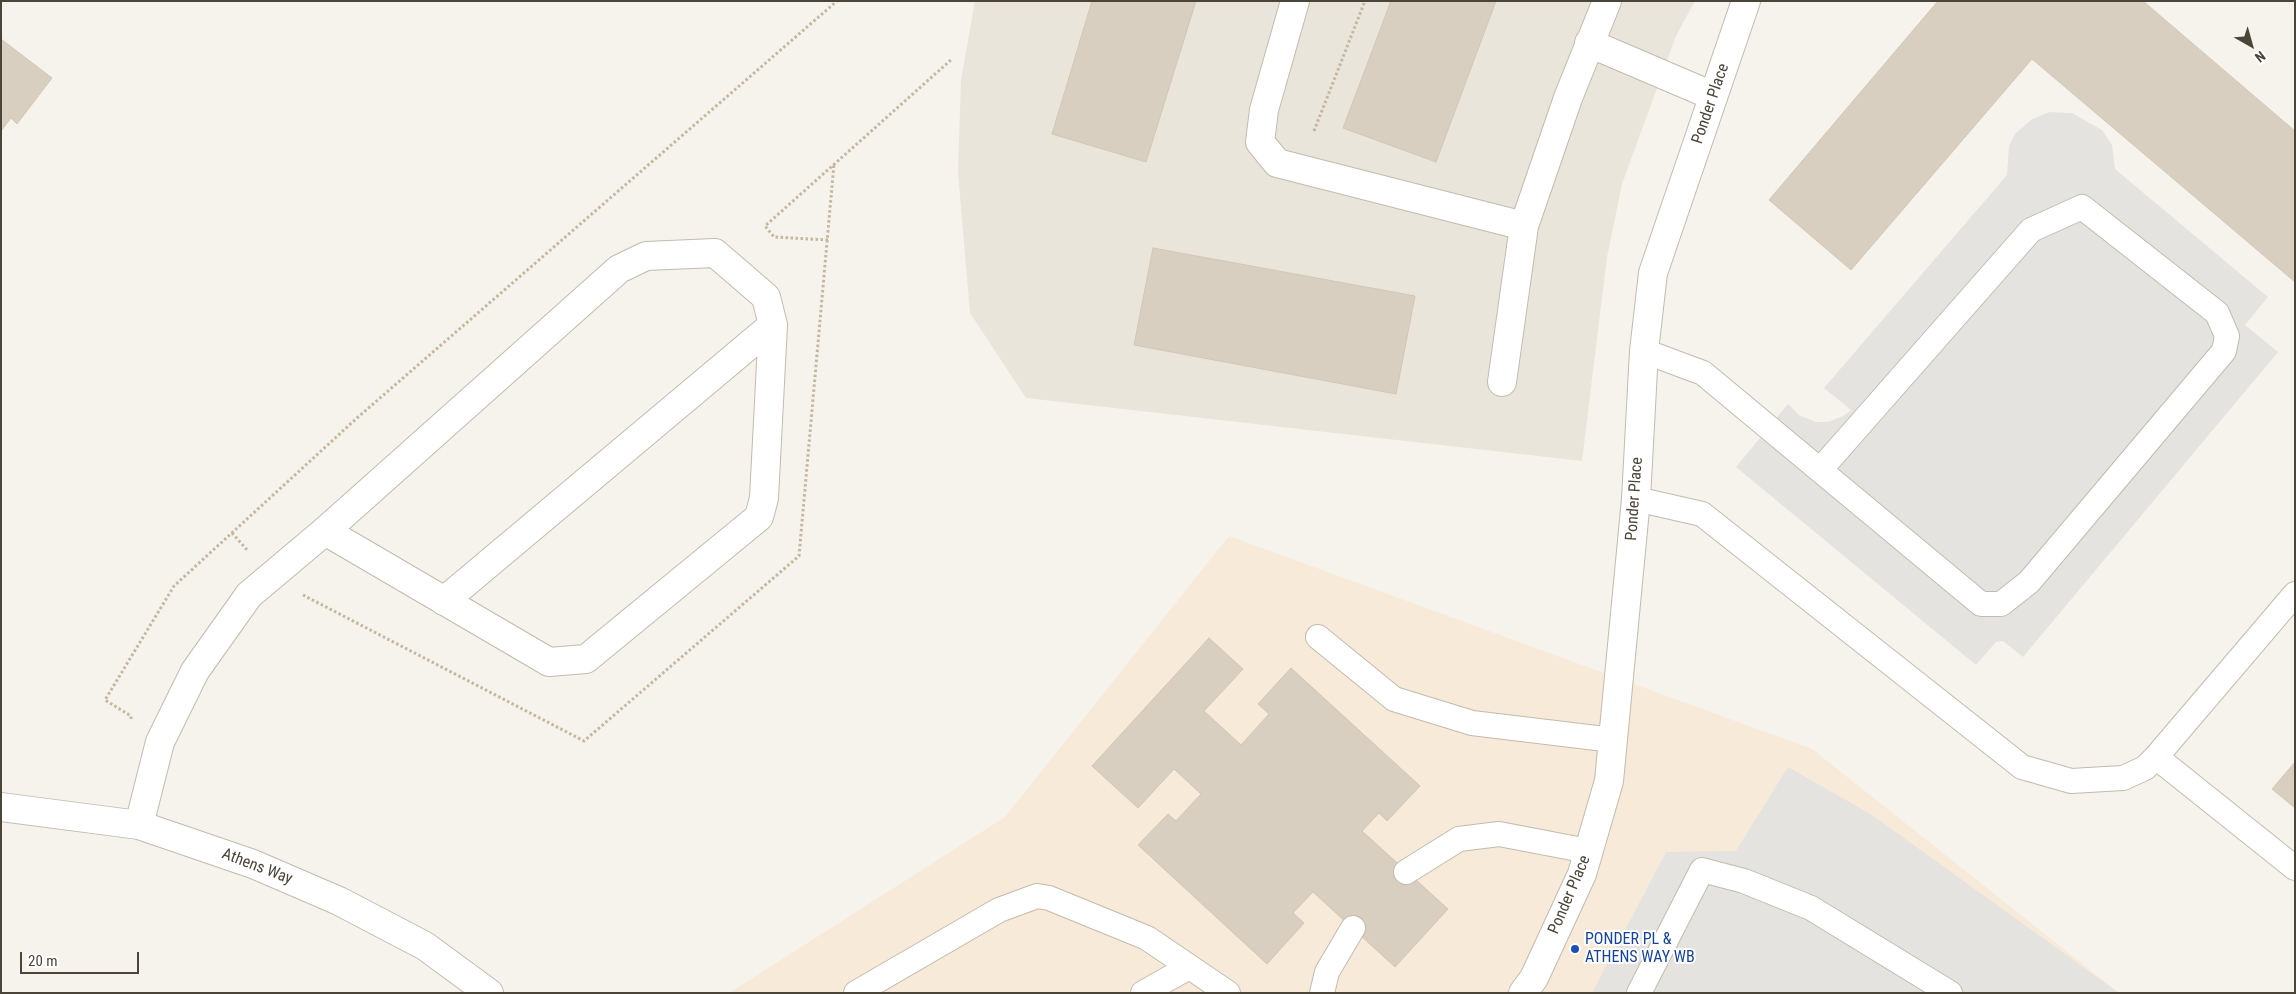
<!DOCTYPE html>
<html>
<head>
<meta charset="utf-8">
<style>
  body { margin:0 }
  #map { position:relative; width:2296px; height:994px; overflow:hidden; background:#f6f3ec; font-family:"Roboto Condensed",sans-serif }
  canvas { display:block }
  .frame { position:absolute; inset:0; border:2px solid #4b4439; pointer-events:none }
  .north { position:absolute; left:2226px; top:20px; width:50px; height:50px; -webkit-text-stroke:4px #fff; paint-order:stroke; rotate:142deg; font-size:14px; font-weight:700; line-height:20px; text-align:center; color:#4b4439 }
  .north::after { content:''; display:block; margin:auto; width:18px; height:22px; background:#4b4439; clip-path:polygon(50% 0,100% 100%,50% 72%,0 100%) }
  .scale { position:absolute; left:20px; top:952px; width:119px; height:22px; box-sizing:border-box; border:2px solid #4b4439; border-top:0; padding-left:6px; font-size:15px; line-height:18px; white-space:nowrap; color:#4b4439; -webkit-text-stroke:4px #fff; paint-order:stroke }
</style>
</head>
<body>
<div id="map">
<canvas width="2296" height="994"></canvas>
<div class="frame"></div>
<div class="north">N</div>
<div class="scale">20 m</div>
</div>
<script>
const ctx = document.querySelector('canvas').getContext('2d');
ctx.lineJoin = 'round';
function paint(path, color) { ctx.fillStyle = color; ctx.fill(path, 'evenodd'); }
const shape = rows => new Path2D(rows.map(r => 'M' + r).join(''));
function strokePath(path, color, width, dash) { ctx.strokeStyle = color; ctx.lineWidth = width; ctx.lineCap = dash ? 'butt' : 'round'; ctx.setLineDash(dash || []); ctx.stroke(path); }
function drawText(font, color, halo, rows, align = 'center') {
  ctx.font = font + ' "Roboto Condensed",sans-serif'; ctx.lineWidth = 4; ctx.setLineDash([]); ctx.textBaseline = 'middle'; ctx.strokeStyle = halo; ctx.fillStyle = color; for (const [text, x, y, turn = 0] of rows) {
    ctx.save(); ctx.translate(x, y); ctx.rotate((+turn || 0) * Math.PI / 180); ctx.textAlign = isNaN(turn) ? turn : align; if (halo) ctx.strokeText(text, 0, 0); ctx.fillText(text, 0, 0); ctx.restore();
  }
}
paint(shape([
  [975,1,1695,1,1676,36,1622,184,1607,257,1582,461,1026,398,970,313,958,172,961,80]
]), '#eae5da');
paint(shape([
  [1229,536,1812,749,2119,993,729,993,1005,817]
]), '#f7ead8');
paint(shape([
  [2049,112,2072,113,2102,130,2112,145,2115,169,2268,297,2245,325,2278,352,2023,657,2003,641,1996,642,1976,665,1736,467,1788,404,1799,415,1816,422,1828,422,1843,416,1851,410,1824,388,2007,175,2009,146,2015,134,2031,120],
  [1788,767,1872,815,2119,993,1592,993,1666,852,1736,851]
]), '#e5e3e0');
const building = shape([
  [1092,1,1196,1,1146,162,1052,134,1092,1],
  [1391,1,1496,1,1436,162,1343,128,1391,1],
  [1938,1,2143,1,2295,131,2295,282,2032,59,1851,270,1769,200,1938,1],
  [1,39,52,78,17,124,11,118,1,131,1,39],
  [1153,248,1415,296,1396,394,1134,345,1153,248],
  [1209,638,1243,669,1204,711,1241,745,1269,714,1258,704,1291,668,1420,786,1387,821,1379,813,1362,831,1448,909,1395,967,1313,892,1293,913,1304,923,1267,964,1138,845,1168,814,1176,821,1201,794,1174,769,1138,808,1092,766,1209,638],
  [2295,762,2295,808,2272,789,2295,762]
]);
paint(building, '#d8cfc1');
strokePath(building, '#d3c7b4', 1);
const service = shape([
  [1644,351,1703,373,1981,604,2001,604,2029,582,2224,351,2227,336,2217,313,2082,207,2031,230,1820,470],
  [1636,499,1702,514,2022,767,2071,781,2123,778,2145,768,2156,757,2295,594],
  [1318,637,1394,699,1472,723,1613,740],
  [2156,757,2295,868],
  [1406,872,1459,839,1499,834,1588,851],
  [856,993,999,910,1037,896,1049,898,1147,938,1228,993],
  [1143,993,1189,967],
  [1322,993,1327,972,1353,928],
  [1639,993,1702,870,1744,881,1811,908,1950,993]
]);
const minor = shape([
  [1295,1,1264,110,1260,142,1277,163,1524,226,1502,382],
  [1589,43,1713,96],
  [1524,226,1568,98,1607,1],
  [444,601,773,325],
  [139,825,160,742,195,671,249,595,325,531,619,269,646,256,715,253,766,297,773,325,764,498,759,517,586,659,549,662,325,531],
  [1523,993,1534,978,1582,874,1609,781,1636,499,1644,351,1653,273,1746,1]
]);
const tertiary = shape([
  [1,807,139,825,253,864,339,901,425,946,489,993]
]);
strokePath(service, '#c2bbae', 26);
strokePath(minor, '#c2bbae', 30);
strokePath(tertiary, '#c2bbae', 30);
strokePath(shape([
  [1314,131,1365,1],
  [828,240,774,237,765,226,952,59],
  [232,533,248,551],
  [303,595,584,741,799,556,834,164],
  [131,719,131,716,105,700,174,586,357,418,837,1]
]), '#c4b79f', 3, [2.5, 2.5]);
strokePath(service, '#fff', 24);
strokePath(minor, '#fff', 28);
strokePath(tertiary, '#fff', 28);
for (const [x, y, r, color] of [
  [1575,949,5,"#1a4fb4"]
]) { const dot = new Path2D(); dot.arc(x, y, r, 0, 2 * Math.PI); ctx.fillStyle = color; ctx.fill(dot); strokePath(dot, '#fff', 2); }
drawText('16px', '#4b4439', '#fff', [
  ["Ponder Place",1711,104,-71],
  ["Ponder Place",1635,499,-86],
  ["Athens Way",257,867,21],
  ["Ponder Place",1570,895,-67]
]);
drawText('16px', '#164399', '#fff', [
  ["PONDER PL &",1585,940],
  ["ATHENS WAY WB",1585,958]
], 'left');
</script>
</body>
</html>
